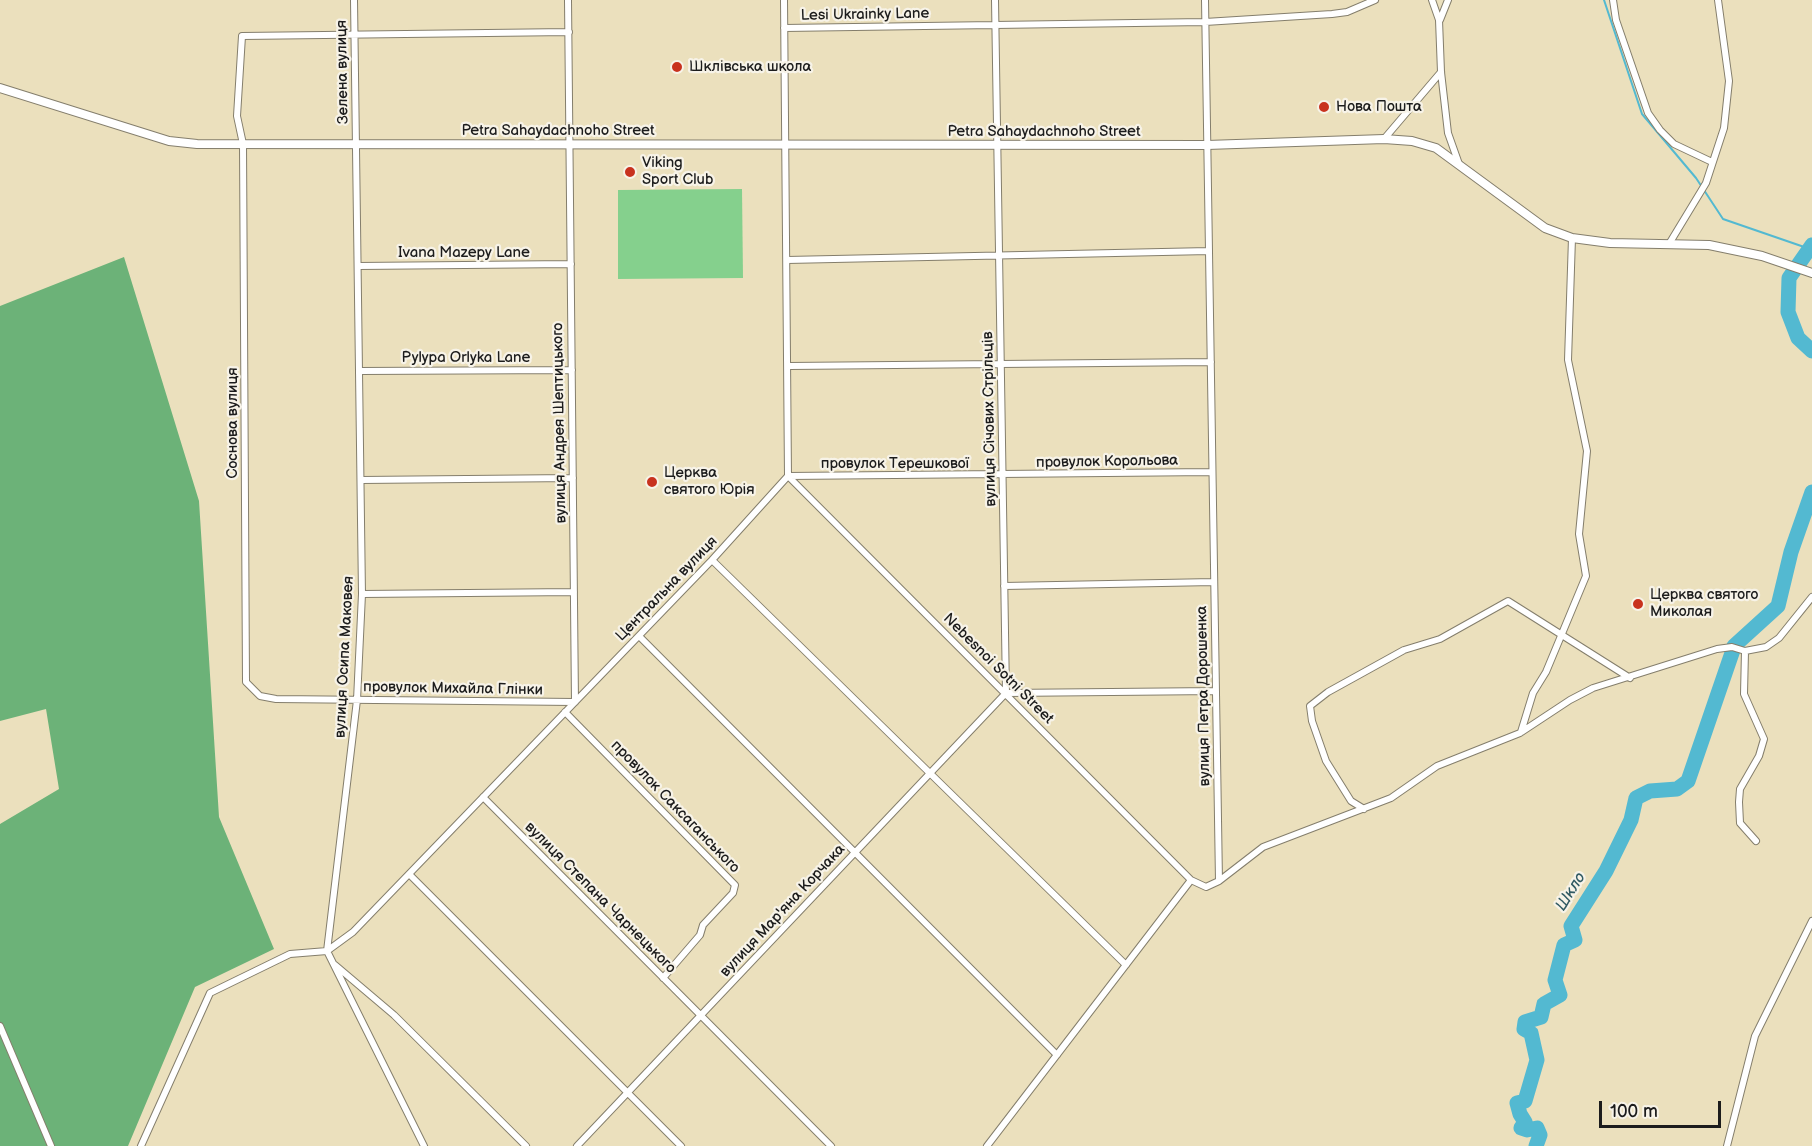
<!DOCTYPE html>
<html>
<head>
<meta charset="utf-8">
<style>
  body { margin:0 }
  #map { position:relative; width:1812px; height:1146px; overflow:hidden; background:#ebe0bd; font-family:"Balsamiq Sans",sans-serif }
  canvas { display:block }
  .scale { position:absolute; left:1599px; top:1101px; width:122px; height:27px; box-sizing:border-box; border:3px solid #1c1c1c; border-top:0; padding-left:8px; font-size:18px; line-height:21px; white-space:nowrap; color:#1c1c1c; -webkit-text-stroke:4px #f7f3e8; paint-order:stroke }
</style>
</head>
<body>
<div id="map">
<canvas width="1812" height="1146"></canvas>
<div class="scale">100 m</div>
</div>
<script>
const ctx = document.querySelector('canvas').getContext('2d');
ctx.lineJoin = 'round';
function paint(path, color) { ctx.fillStyle = color; ctx.fill(path, 'evenodd'); }
const shape = rows => new Path2D(rows.map(r => 'M' + r).join(''));
function strokePath(path, color, width, dash) { ctx.strokeStyle = color; ctx.lineWidth = width; ctx.lineCap = dash ? 'butt' : 'round'; ctx.setLineDash(dash || []); ctx.stroke(path); }
function drawText(font, color, halo, rows, align = 'center') {
  ctx.font = font + ' "Balsamiq Sans",sans-serif'; ctx.lineWidth = 4.5; ctx.setLineDash([]); ctx.textBaseline = 'middle'; ctx.strokeStyle = halo; ctx.fillStyle = color; for (const [text, x, y, turn = 0] of rows) {
    ctx.save(); ctx.translate(x, y); ctx.rotate((+turn || 0) * Math.PI / 180); ctx.textAlign = isNaN(turn) ? turn : align; if (halo) ctx.strokeText(text, 0, 0); ctx.fillText(text, 0, 0); ctx.restore();
  }
}
paint(shape([
  [742,189,743,278,618,279,618,190]
]), '#85d08d');
paint(shape([
  [124,257,199,501,219,817,274,949,195,987,128,1146,0,1146,0,824,59,789,46,709,0,721,0,306]
]), '#6cb278');
strokePath(shape([
  [1604,0,1642,114,1696,178,1723,219,1810,249]
]), '#53b9d1', 2);
strokePath(shape([
  [1812,245,1789,278,1788,312,1798,338,1812,351],
  [1734,646,1778,606,1791,552,1812,492],
  [1536,1146,1540,1135,1537,1128,1527,1130,1521,1128,1525,1122,1520,1114,1517,1103,1525,1101,1537,1060,1531,1033,1524,1029,1525,1022,1541,1017,1544,1004,1560,995,1555,980,1564,945,1575,940,1571,926,1606,871,1631,820,1636,798,1650,791,1677,789,1688,781,1733,650]
]), '#53b9d1', 15);
const minor = shape([
  [354,0,362,594,357,700,327,951,424,1146],
  [568,0,575,702,276,699,260,696,246,682,243,144,237,116,242,36,569,32],
  [995,0,1006,693],
  [1432,0,1439,20,1441,72,1448,133,1459,164],
  [1613,0,1616,20,1648,113,1660,130,1674,144,1712,162],
  [1440,20,1448,0],
  [784,28,1205,22,1332,14,1347,12,1375,0],
  [1384,139,1441,72],
  [1669,244,1706,183,1724,128,1729,81,1718,0],
  [787,260,1209,251],
  [358,266,571,264],
  [789,366,1211,362],
  [359,371,572,370],
  [788,476,1191,880],
  [788,476,1212,472],
  [361,480,573,478],
  [712,560,1126,965],
  [1004,586,1214,582],
  [362,594,574,592],
  [639,636,1057,1055],
  [1745,651,1744,694,1764,739,1759,756,1740,789,1739,802,1740,823,1756,841],
  [1006,693,1216,691],
  [565,712,735,885,733,893,703,925,700,935,663,978],
  [1521,732,1533,693,1546,672,1586,576,1579,534,1587,451,1568,360,1572,238],
  [483,797,831,1146],
  [1364,809,1351,801,1326,761,1312,721,1310,706,1328,692,1404,650,1440,639,1508,601,1630,678],
  [409,874,681,1146],
  [1219,881,1263,847,1391,798,1437,766,1520,733,1570,700,1593,688,1717,649,1732,647,1745,651,1766,647,1779,638,1812,597],
  [335,965,394,1015,526,1146],
  [0,1026,51,1146],
  [141,1146,210,993,290,954,327,951,353,932,712,560,788,476,784,0],
  [577,1146,1006,693],
  [987,1146,1191,880,1206,887,1219,881,1205,0],
  [1727,1146,1755,1036,1812,921]
]);
const tertiary = shape([
  [0,88,169,141,197,144,1207,145,1384,139,1412,141,1436,148,1545,228,1572,238,1610,243,1709,245,1762,256,1812,273]
]);
strokePath(minor, '#847e6c', 8);
strokePath(tertiary, '#847e6c', 10);
strokePath(minor, '#fff', 6);
strokePath(tertiary, '#fff', 8);
for (const [x, y, r, color] of [
  [677,67,6,"#c8321e"],
  [1324,107,6,"#c8321e"],
  [630,172,6,"#c8321e"],
  [652,482,6,"#c8321e"],
  [1638,604,6,"#c8321e"]
]) { const dot = new Path2D(); dot.arc(x, y, r, 0, 2 * Math.PI); ctx.fillStyle = color; ctx.fill(dot); strokePath(dot, '#f7f3e8', 2); }
drawText('15px', '#1c1c1c', '#f7f3e8', [
  ["Lesi Ukrainky Lane",865,15,-1],
  ["Зелена вулиця",343,72,-91],
  ["Petra Sahaydachnoho Street",558,131],
  ["Petra Sahaydachnoho Street",1044,132],
  ["Ivana Mazepy Lane",464,253],
  ["Pylypa Orlyka Lane",466,358],
  ["вулиця Січових Стрільців",990,419,-91],
  ["Соснова вулиця",233,423,-90],
  ["вулиця Андрея Шептицького",560,423,-91],
  ["провулок Корольова",1107,462,-1],
  ["провулок Терешкової",895,464],
  ["Центральна вулиця",667,589,-46],
  ["вулиця Осипа Маковея",345,657,-87],
  ["Nebesnoi Sotni Street",998,669,45],
  ["провулок Михайла Глінки",453,689,1],
  ["вулиця Петра Дорошенка",1204,696,-91],
  ["провулок Саксаганського",675,807,46],
  ["вулиця Степана Чарнецького",600,898,45],
  ["вулиця Мар'яна Корчака",783,911,-47]
]);
drawText('15px', '#1c1c1c', '#f7f3e8', [
  ["Шклівська школа",689,67],
  ["Нова Пошта",1336,107],
  ["Viking",642,163],
  ["Sport Club",642,180],
  ["Церква",664,473],
  ["святого Юрія",664,490],
  ["Церква святого",1650,595],
  ["Миколая",1650,612]
], 'left');
drawText('italic 16px', '#325b64', '#f7f3e8', [
  ["Шкло",1571,892,-58]
]);
</script>
</body>
</html>
